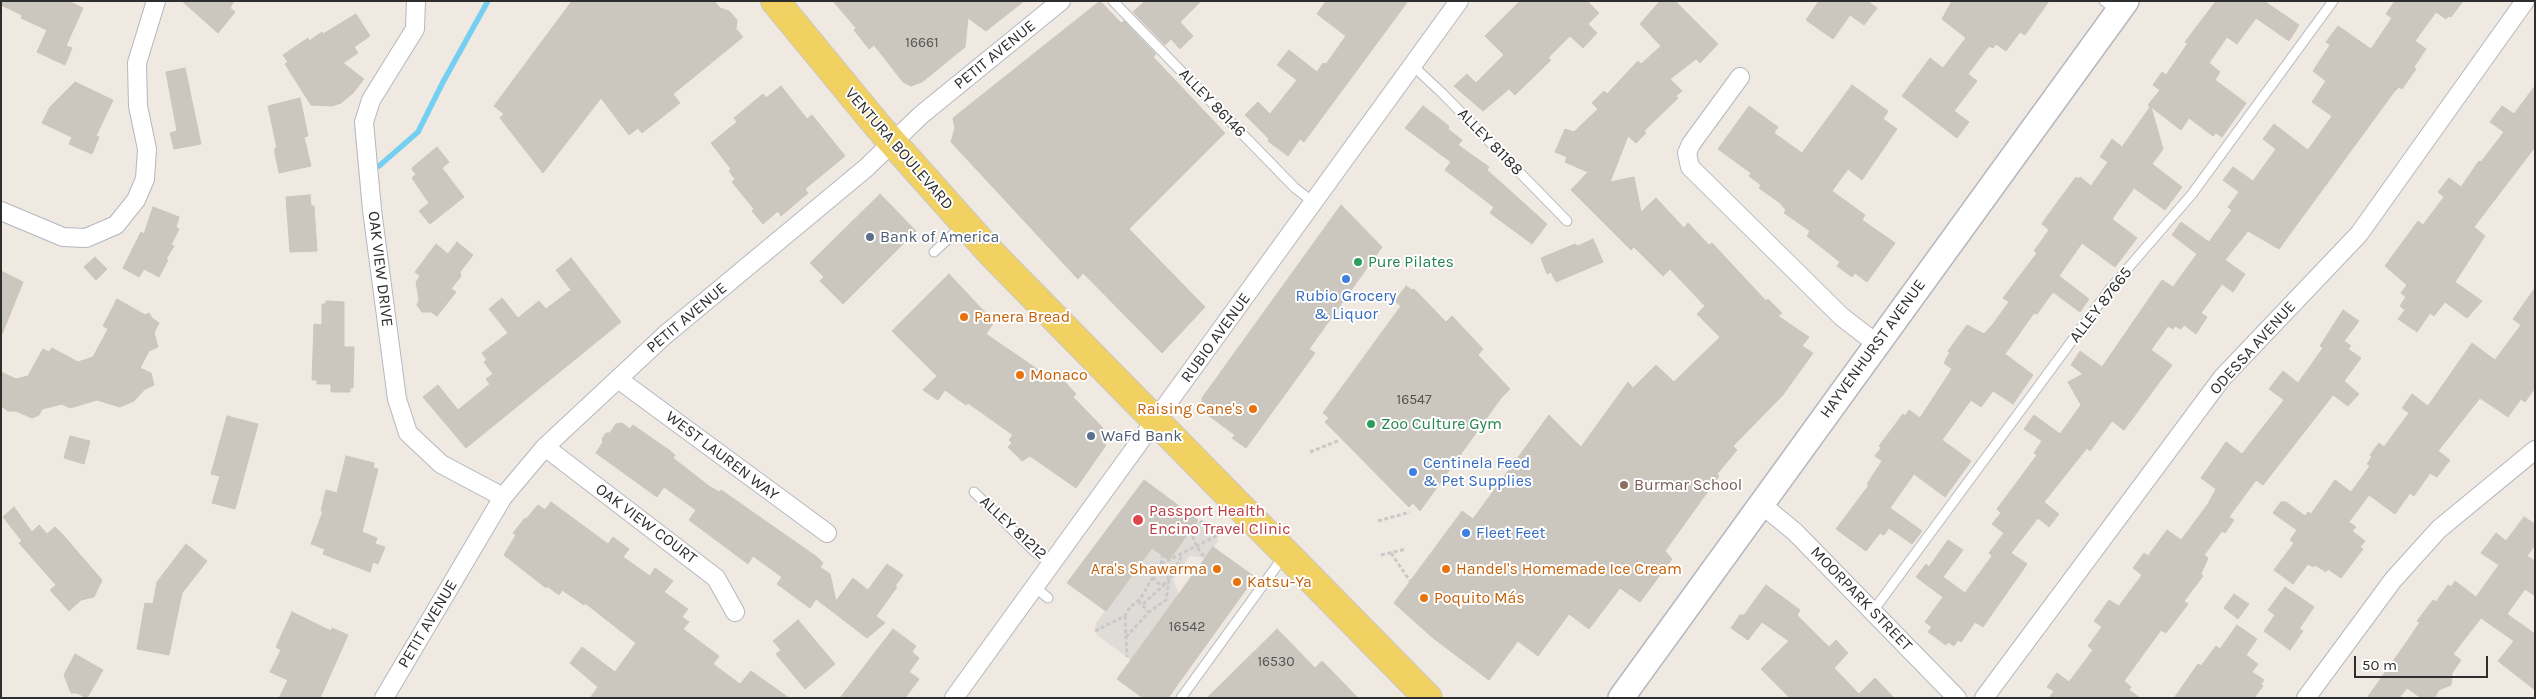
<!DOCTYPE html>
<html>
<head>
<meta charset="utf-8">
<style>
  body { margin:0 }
  #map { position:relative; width:2536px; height:699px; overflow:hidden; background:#efe9e1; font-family:Karla,sans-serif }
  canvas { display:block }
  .frame { position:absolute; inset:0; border:2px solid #2e2e2e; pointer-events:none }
  .scale { position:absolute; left:2354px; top:656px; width:134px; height:22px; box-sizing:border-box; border:2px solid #2e2e2e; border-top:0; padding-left:6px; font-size:15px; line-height:18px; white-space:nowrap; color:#2e2e2e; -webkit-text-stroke:4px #fff; paint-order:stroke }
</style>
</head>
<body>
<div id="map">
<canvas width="2536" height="699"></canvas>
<div class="frame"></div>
<div class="scale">50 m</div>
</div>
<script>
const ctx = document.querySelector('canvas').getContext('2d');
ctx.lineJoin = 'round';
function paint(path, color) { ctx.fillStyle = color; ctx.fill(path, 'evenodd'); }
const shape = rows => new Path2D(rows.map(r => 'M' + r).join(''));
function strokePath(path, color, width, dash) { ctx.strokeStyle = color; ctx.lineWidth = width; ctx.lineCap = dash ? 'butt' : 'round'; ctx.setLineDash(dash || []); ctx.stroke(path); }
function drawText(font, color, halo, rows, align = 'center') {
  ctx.font = font + ' Karla,sans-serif'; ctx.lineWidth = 4; ctx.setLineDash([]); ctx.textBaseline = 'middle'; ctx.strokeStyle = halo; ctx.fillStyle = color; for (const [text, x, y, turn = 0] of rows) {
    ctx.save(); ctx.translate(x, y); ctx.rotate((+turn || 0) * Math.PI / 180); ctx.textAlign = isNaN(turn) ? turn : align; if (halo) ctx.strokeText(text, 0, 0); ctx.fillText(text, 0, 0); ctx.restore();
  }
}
paint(shape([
  [1181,508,1219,540,1205,558,1190,556,1173,579,1179,595,1131,660,1098,636,1095,631,1096,623]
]), '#dfdcd8');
strokePath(shape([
  [379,166,418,132,443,82,488,1]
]), '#75cff0', 5.5);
const building = shape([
  [1,1,68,1,83,8,66,46,72,48,65,65,37,52,47,30,21,18,22,15,1,5,1,1],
  [182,1,234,1,230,8,235,12,218,33,182,1],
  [572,1,714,1,720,8,729,11,737,20,736,29,743,37,673,94,680,103,642,133,638,128,629,135,601,98,543,173,500,118,504,114,494,106,572,1],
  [833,1,1024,1,986,31,968,18,965,47,922,82,911,86,903,82,874,45,869,49,854,30,856,28,833,1],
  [1100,1,1121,23,1124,21,1156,54,1153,57,1225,133,1129,229,1205,307,1162,353,1083,273,1078,279,951,142,955,128,953,118,1100,1],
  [1145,1,1201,1,1180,22,1193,36,1180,49,1171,39,1165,45,1133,12,1145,1],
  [1326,1,1408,1,1304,142,1300,139,1288,156,1268,141,1269,139,1245,115,1258,102,1270,114,1297,80,1277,65,1289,50,1317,72,1323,63,1326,64,1346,36,1317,14,1326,1],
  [1520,1,1587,1,1599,13,1588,24,1597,33,1583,48,1570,36,1548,58,1551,60,1515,95,1509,89,1483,111,1454,86,1467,74,1476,83,1504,55,1485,36,1520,1],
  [1660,1,1675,1,1718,44,1700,63,1696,59,1670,79,1682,91,1676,96,1678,98,1644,131,1646,133,1636,143,1628,136,1610,182,1634,177,1641,212,1656,198,1684,228,1688,223,1709,245,1712,243,1766,301,1768,299,1782,313,1778,316,1809,337,1802,346,1813,353,1782,396,1733,446,1737,450,1717,474,1719,476,1665,551,1672,559,1640,602,1620,588,1589,629,1569,614,1538,656,1518,641,1489,680,1433,638,1394,603,1462,511,1473,519,1549,415,1581,447,1628,382,1633,388,1656,365,1674,382,1720,337,1697,314,1705,306,1670,269,1663,276,1634,247,1631,250,1571,190,1588,172,1565,162,1567,157,1555,152,1565,129,1574,132,1598,109,1592,103,1604,91,1607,94,1638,61,1641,64,1661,46,1640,24,1660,1],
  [1819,1,1867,1,1877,8,1864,25,1850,15,1833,39,1806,20,1819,1],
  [1952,1,2049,1,2025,35,2020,32,2006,51,1996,44,1993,48,1989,46,1968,74,1977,81,1954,111,1969,122,1957,138,1902,96,1930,58,1943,68,1966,38,1942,19,1952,1],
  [2216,1,2264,1,2299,25,2289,41,2256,18,2237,44,2227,37,2209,63,2220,72,2215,80,2246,103,2222,137,2216,133,2213,136,2189,118,2181,130,2151,107,2163,149,2152,164,2182,187,2165,210,2134,188,2112,219,2137,238,2115,267,2082,243,2059,276,2089,299,2080,312,2053,292,2037,314,2034,313,2005,354,2033,375,2013,404,1993,391,1981,407,1971,400,1942,440,1971,461,1945,497,1914,474,1890,508,1922,531,1912,544,1889,528,1884,535,1880,533,1866,551,1836,529,1869,485,1867,484,1882,461,1875,456,1881,448,1879,446,1903,414,1905,416,1909,410,1920,418,1952,369,1944,363,1950,352,1948,351,1967,325,1984,334,1993,324,2009,302,2003,298,2037,253,2034,251,2049,230,2042,224,2048,215,2076,177,2078,179,2080,177,2091,186,2108,162,2100,157,2112,139,2122,147,2150,107,2148,105,2160,90,2153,85,2162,72,2166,75,2188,43,2185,42,2216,1],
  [2395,1,2463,1,2451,17,2449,16,2446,19,2436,12,2415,41,2426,49,2414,67,2416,69,2402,89,2399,87,2394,92,2279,249,2248,231,2225,260,2245,274,2233,292,2222,284,2201,313,2207,317,2196,334,2184,325,2181,329,2175,326,2173,329,2168,326,2151,350,2172,365,2124,430,2112,421,2090,451,2087,448,2044,502,2059,514,2049,527,2038,518,2011,553,2027,564,1983,627,1975,622,1961,642,1958,640,1954,646,1948,642,1946,645,1928,632,1932,627,1925,622,1943,597,1916,577,1926,564,1929,567,1948,540,1963,550,1943,577,1965,593,1992,556,1989,553,2004,533,1992,524,2001,513,1997,509,2037,455,2034,453,2042,441,2024,429,2034,415,2060,434,2081,405,2068,382,2083,374,2071,365,2080,351,2102,367,2162,280,2173,287,2197,254,2172,235,2181,222,2209,242,2232,210,2228,207,2239,192,2223,180,2233,167,2253,181,2276,149,2263,139,2274,124,2308,150,2332,116,2312,102,2326,81,2313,71,2330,45,2326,42,2338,26,2371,49,2392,18,2386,14,2395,1],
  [356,14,370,36,354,47,358,53,343,63,364,79,353,93,341,103,332,106,311,105,285,64,288,62,283,55,308,38,309,41,322,32,323,34,356,14],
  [185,68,201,144,174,149,170,133,177,131,166,72,185,68],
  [75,82,113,100,96,136,99,137,92,154,69,144,72,137,42,123,50,107,75,82],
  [1852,85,1888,111,1883,119,1897,129,1862,180,1848,169,1832,191,1865,215,1862,220,1895,243,1867,282,1855,273,1852,277,1837,266,1840,262,1807,236,1810,231,1784,213,1786,210,1780,203,1759,188,1761,185,1749,176,1751,173,1718,149,1749,106,1778,127,1774,133,1802,153,1852,85],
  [781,86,807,119,812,115,845,156,805,189,808,193,781,216,778,211,763,224,752,211,754,209,732,182,735,179,729,171,731,169,711,143,737,122,734,118,763,94,766,98,781,86],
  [2535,86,2535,147,2474,227,2485,236,2455,282,2482,301,2467,318,2445,302,2434,316,2430,313,2417,332,2398,319,2405,310,2400,306,2406,297,2401,293,2407,285,2385,266,2418,221,2423,225,2444,197,2438,192,2449,178,2461,187,2479,161,2481,162,2504,132,2490,122,2502,106,2514,114,2535,86],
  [300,98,308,136,304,137,311,166,279,173,275,153,275,148,277,148,268,106,300,98],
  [1423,106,1449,126,1448,129,1462,140,1458,145,1489,167,1487,170,1547,224,1532,244,1490,213,1494,207,1445,170,1451,162,1405,128,1423,106],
  [437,147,449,162,442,168,464,197,430,224,419,211,429,203,412,178,416,174,412,170,413,167,437,147],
  [880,194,916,231,843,304,820,281,824,277,810,263,880,194],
  [310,195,311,206,314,206,317,251,290,252,286,197,310,195],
  [1341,205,1382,247,1309,349,1315,353,1246,448,1232,438,1235,435,1208,415,1202,406,1202,398,1341,205],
  [153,207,179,217,176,227,179,229,171,245,174,246,166,259,168,260,159,277,144,269,139,277,123,268,141,232,144,234,153,207],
  [1593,239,1603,262,1556,282,1551,272,1547,274,1541,258,1575,244,1578,246,1593,239],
  [457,242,473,255,460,272,461,276,451,289,456,292,437,316,431,312,422,312,417,305,419,300,416,282,420,276,415,272,436,244,448,254,457,242],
  [95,257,107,269,96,280,84,267,95,257],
  [571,258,621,322,466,448,423,397,438,385,458,410,490,384,486,379,493,374,484,362,487,360,482,353,508,333,489,309,502,298,518,318,539,301,546,309,571,290,556,270,571,258],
  [1,271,23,282,2,334,1,334,1,271],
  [949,274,994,322,986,334,1053,380,1057,377,1065,382,1076,394,1073,397,1103,428,1103,443,1106,445,1076,488,1030,456,1022,461,1008,447,1012,443,1009,440,1013,435,968,403,966,405,945,390,938,400,923,390,937,376,892,331,949,274],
  [1406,286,1412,290,1414,289,1446,322,1452,316,1483,349,1478,355,1510,389,1501,398,1420,511,1413,503,1409,507,1325,422,1329,418,1323,413,1401,306,1395,301,1406,286],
  [2535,288,2535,388,2525,402,2521,399,2508,417,2480,398,2438,451,2450,460,2437,477,2430,473,2414,496,2410,493,2395,514,2369,495,2349,522,2356,527,2352,531,2365,541,2360,547,2363,549,2341,578,2328,569,2326,572,2315,565,2313,567,2308,564,2293,584,2274,570,2294,543,2290,540,2297,530,2273,513,2281,502,2286,502,2305,516,2308,512,2311,514,2335,480,2351,492,2370,466,2367,464,2372,457,2370,455,2379,443,2384,447,2409,413,2402,408,2412,394,2428,406,2472,343,2495,360,2521,325,2513,319,2535,288],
  [117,299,145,315,149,313,152,318,159,323,154,333,158,347,149,351,140,368,151,373,154,385,145,389,134,401,120,407,97,400,70,408,62,404,42,409,39,415,32,418,16,411,8,411,1,406,1,372,16,379,28,376,43,349,49,352,52,348,78,362,93,357,108,329,103,326,117,299],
  [326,301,344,302,344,347,354,347,353,388,350,388,350,392,331,392,331,384,317,384,317,380,312,380,314,324,322,325,322,304,326,304,326,301],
  [2343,310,2359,321,2344,341,2351,346,2348,349,2361,358,2344,381,2359,394,2348,406,2333,395,2263,485,2256,480,2229,517,2234,520,2225,533,2222,531,2204,555,2208,558,2201,574,2203,576,2184,601,2188,604,2166,633,2161,630,2124,681,2131,687,2129,690,2140,698,2049,698,2054,691,2047,687,2057,673,2069,682,2093,650,2088,646,2102,627,2094,621,2109,600,2119,606,2142,575,2133,568,2144,553,2148,556,2167,530,2181,540,2208,504,2216,489,2201,478,2226,442,2242,454,2284,400,2269,389,2283,371,2298,383,2323,348,2320,346,2343,310],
  [227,416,258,424,235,509,212,503,220,476,211,474,227,416],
  [622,423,630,429,633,425,669,450,675,455,673,458,709,486,719,492,721,490,817,557,823,563,820,567,830,574,836,601,853,578,868,590,887,564,903,575,895,586,897,587,876,616,885,623,867,638,816,599,810,608,777,584,782,577,753,556,748,564,689,520,696,510,664,487,657,497,596,453,603,442,602,439,606,433,610,433,616,424,622,423],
  [70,436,90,441,84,464,64,458,70,436],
  [346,456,374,463,373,468,378,469,362,532,377,538,375,544,385,547,378,564,373,562,370,572,323,554,325,549,311,544,323,511,321,511,326,490,337,493,346,456],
  [1144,480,1198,520,1169,560,1152,548,1106,611,1067,583,1144,480],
  [551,502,608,544,613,537,629,549,623,557,650,576,655,568,673,581,664,592,688,609,682,617,689,622,683,629,719,656,713,664,740,684,751,671,789,698,590,698,598,687,570,663,582,647,615,672,636,643,585,603,584,605,562,590,559,595,547,586,546,588,504,555,516,535,513,533,525,518,526,519,538,505,545,510,551,502],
  [14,507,32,532,39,525,47,534,55,527,63,535,102,580,94,597,81,600,69,611,50,590,56,585,19,543,22,541,3,517,14,507],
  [2524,517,2535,524,2535,545,2527,556,2535,561,2535,596,2525,589,2507,614,2535,634,2535,690,2498,661,2514,641,2481,618,2453,654,2461,660,2452,673,2451,685,2439,690,2434,698,2421,698,2407,688,2399,698,2367,698,2408,640,2420,622,2417,621,2433,600,2436,602,2448,585,2451,587,2455,581,2476,597,2499,565,2481,553,2496,533,2506,541,2524,517],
  [186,544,207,561,182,593,169,655,137,649,145,603,153,604,157,582,186,544],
  [1213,547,1255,577,1168,698,1143,698,1117,679,1213,547],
  [1766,585,1800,610,1797,615,1829,647,1836,640,1848,653,1834,668,1859,694,1875,678,1894,698,1790,698,1761,669,1789,641,1762,622,1748,640,1731,628,1740,615,1744,615,1766,585],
  [2285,587,2314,607,2299,629,2303,631,2290,650,2264,631,2275,615,2268,610,2285,587],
  [2234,594,2249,604,2238,619,2224,608,2234,594],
  [292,612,331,631,332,628,348,635,320,698,279,698,288,680,270,672,281,650,276,647,292,612],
  [798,620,835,664,805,689,776,654,781,650,773,641,798,620],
  [2237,625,2257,639,2246,655,2258,664,2252,672,2264,680,2261,684,2263,686,2254,698,2174,698,2198,664,2201,666,2216,646,2220,649,2237,625],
  [893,629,916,646,912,652,919,658,909,672,919,679,905,698,840,698,893,629],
  [1277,629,1315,668,1322,661,1358,698,1207,698,1277,629],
  [75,654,103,670,87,698,77,693,71,693,64,675,75,654]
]);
paint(building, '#cbc7bf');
strokePath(building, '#cbc5ba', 1);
const service = shape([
  [1113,1,1295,188,1313,202],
  [2104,1,2118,11],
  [1412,65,1442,93,1567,221],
  [934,252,962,226],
  [974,492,1034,551,1051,564],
  [1035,587,1048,598],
  [1873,611,2110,289,2192,194,2333,1],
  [1181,698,1284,556]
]);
const minor = shape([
  [416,1,415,29,371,100,364,122,372,210,397,399,408,433,441,464,503,497],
  [1740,77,1691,144,1687,153,1690,167,1842,317,1877,344],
  [1,211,63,237,86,238,116,225,136,200,145,179,147,149,138,106,137,63,156,1],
  [618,379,827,533],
  [545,447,716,578,735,612],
  [1761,504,1795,532,1957,698],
  [384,698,503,497,545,447,665,335,866,168,921,115,1061,1],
  [954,698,1459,1],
  [1984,698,2222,378,2359,234,2525,1],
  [2306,698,2393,580,2439,529,2535,450]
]);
const secondary = shape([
  [1621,698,2126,1]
]);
const primary = shape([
  [775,1,877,125,992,254,1428,698]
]);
strokePath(service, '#b4b7c1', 11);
strokePath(minor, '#b4b7c1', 20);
strokePath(secondary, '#b4b7c1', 28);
strokePath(primary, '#c9c9c9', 30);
strokePath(shape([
  [1310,452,1340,440],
  [1378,521,1410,512],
  [1190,530,1197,547,1205,558],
  [1191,533,1203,520],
  [1391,553,1410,581],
  [1381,555,1406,549],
  [1161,564,1163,555],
  [1156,573,1164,573,1169,579],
  [1153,577,1157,583,1169,584],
  [1138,601,1149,612],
  [1143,604,1164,585],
  [1125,616,1127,657],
  [1095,631,1125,616,1130,607,1140,599,1161,564,1218,535],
  [1126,637,1149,612,1166,600,1169,580,1182,556]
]), '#c9c9c9', 3, [4, 2.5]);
strokePath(service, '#fff', 9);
strokePath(minor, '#fff', 18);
strokePath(secondary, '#fff', 25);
strokePath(primary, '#f2d163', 28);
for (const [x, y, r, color] of [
  [870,237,5,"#5c6f8a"],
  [1358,262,5,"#2e9e5b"],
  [1346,279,5,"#3f7fe0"],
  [964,317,5,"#e8710a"],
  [1020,375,5,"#e8710a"],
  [1253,409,5,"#e8710a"],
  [1371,424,5,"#2e9e5b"],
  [1091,436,5,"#5c6f8a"],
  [1413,472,5,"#3f7fe0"],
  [1624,485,5,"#8d6e63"],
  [1138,520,6,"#e0444e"],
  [1466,533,5,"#3f7fe0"],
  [1217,569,5,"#e8710a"],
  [1446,569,5,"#e8710a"],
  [1237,582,5,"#e8710a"],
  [1424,598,5,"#e8710a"]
]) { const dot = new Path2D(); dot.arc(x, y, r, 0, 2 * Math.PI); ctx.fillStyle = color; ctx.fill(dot); strokePath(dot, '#fff', 2); }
drawText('14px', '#555452', null, [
  ["16661",922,43],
  ["16547",1414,400],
  ["16542",1187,627],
  ["16530",1276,662]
]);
drawText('16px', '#2e2e2e', '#fff', [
  ["PETIT AVENUE",995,55,-39],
  ["ALLEY 86146",1212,103,46],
  ["ALLEY 81188",1490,142,46],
  ["VENTURA BOULEVARD",899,149,49],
  ["OAK VIEW DRIVE",380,269,83],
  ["ALLEY 87665",2101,305,-52],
  ["PETIT AVENUE",687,318,-40],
  ["RUBIO AVENUE",1216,338,-54],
  ["ODESSA AVENUE",2253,348,-48],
  ["HAYVENHURST AVENUE",1873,349,-54],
  ["WEST LAUREN WAY",722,456,37],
  ["OAK VIEW COURT",646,524,37],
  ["ALLEY 81212",1013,528,43],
  ["MOORPARK STREET",1861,599,46],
  ["PETIT AVENUE",428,624,-59]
]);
drawText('16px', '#4e5e75', '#fff', [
  ["Bank of America",880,237],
  ["WaFd Bank",1101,436]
], 'left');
drawText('16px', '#27864d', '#fff', [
  ["Pure Pilates",1368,262],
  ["Zoo Culture Gym",1381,424]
], 'left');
drawText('16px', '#366cbe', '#fff', [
  ["Rubio Grocery",1346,296,"center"],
  ["& Liquor",1346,314,"center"],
  ["Centinela Feed",1423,463],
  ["& Pet Supplies",1423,481],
  ["Fleet Feet",1476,533]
], 'left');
drawText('16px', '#c56008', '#fff', [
  ["Panera Bread",974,317],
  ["Monaco",1030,375],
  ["Raising Cane's",1243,409,"right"],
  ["Ara's Shawarma",1207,569,"right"],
  ["Handel's Homemade Ice Cream",1456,569],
  ["Katsu-Ya",1247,582],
  ["Poquito Más",1434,598]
], 'left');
drawText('16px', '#785e54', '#fff', [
  ["Burmar School",1634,485]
], 'left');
drawText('16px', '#be3a42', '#fff', [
  ["Passport Health",1149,511],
  ["Encino Travel Clinic",1149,529]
], 'left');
</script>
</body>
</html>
